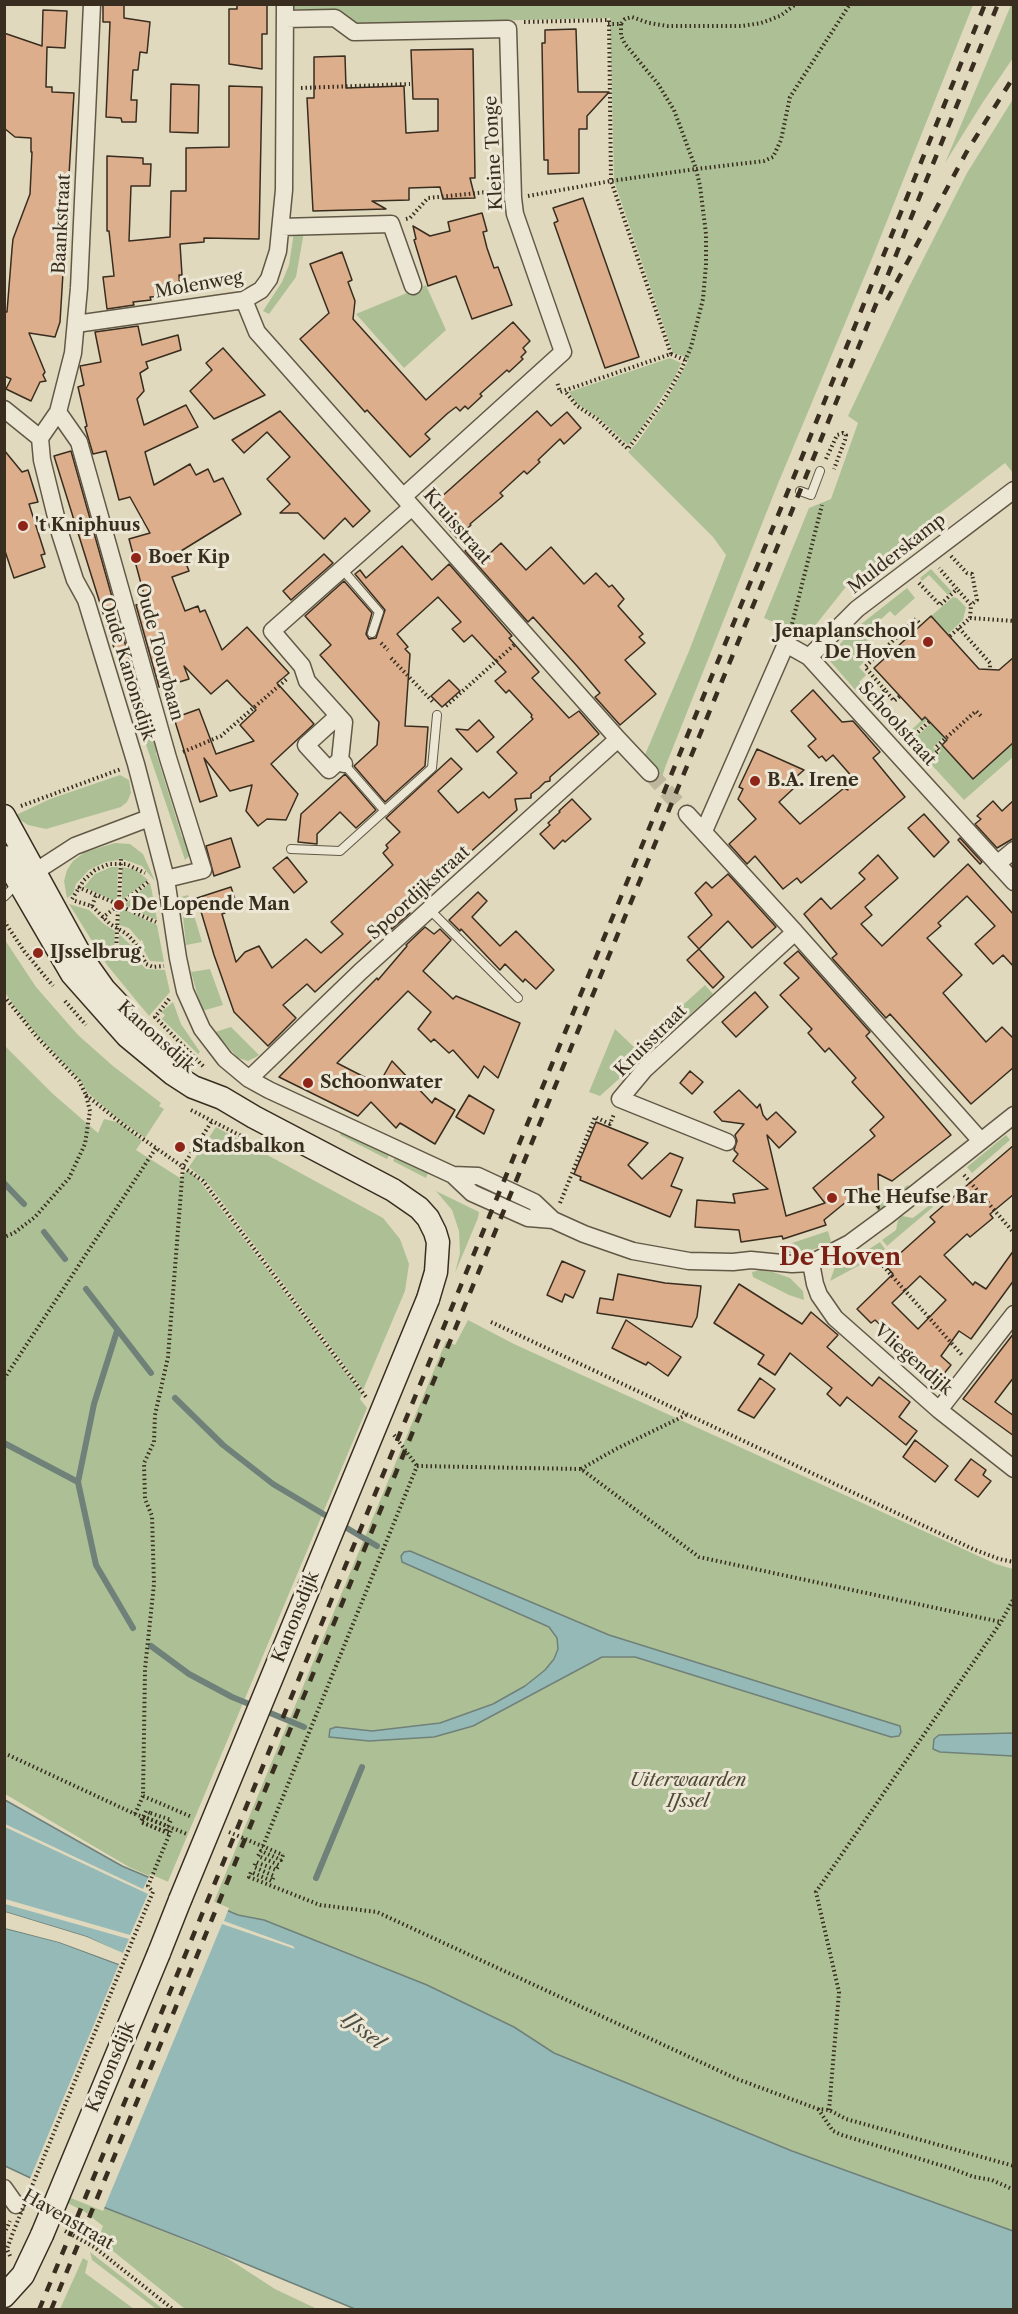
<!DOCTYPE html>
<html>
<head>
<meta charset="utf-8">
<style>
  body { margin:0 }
  #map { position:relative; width:1018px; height:2314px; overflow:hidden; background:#e1d9bd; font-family:"Libre Caslon Text",serif }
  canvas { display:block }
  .frame { position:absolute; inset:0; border:6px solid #382d1f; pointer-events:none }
</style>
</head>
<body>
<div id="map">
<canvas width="1018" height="2314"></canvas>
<div class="frame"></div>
</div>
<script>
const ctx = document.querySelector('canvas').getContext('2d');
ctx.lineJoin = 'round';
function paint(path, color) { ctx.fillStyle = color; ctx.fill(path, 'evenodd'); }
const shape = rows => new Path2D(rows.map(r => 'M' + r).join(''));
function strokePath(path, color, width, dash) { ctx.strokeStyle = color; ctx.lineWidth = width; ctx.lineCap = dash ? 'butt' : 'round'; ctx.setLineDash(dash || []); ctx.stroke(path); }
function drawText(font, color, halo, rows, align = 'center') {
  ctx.font = font + ' "Libre Caslon Text",serif'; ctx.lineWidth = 6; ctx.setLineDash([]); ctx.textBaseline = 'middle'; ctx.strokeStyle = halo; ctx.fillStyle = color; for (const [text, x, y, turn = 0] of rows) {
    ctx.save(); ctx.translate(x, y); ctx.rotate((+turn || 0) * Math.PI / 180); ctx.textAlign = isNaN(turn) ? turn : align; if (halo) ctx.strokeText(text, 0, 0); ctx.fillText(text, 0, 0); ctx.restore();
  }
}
paint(shape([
  [293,5,973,5,871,261,777,486,666,765,662,777,644,757,689,651,726,555,713,537,628,452,637,443,666,401,688,361,683,356,673,353,614,181,610,18,358,24,339,10,293,9],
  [1011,5,1014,5,1013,58,983,102,945,163],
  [1013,99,1013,473,1005,463,849,583,806,637,764,618,809,508,831,499,858,423,848,416,910,285,967,173],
  [294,232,304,232,296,277,269,314,263,311,282,282,289,265],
  [426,285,446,330,404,368,356,314],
  [670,358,681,363,674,379,636,436,628,445,600,419,576,403,569,392],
  [931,569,952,592,948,595,929,575,922,581,920,578],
  [907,588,915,598,895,616,890,611,875,625,879,630,859,648,865,655,863,663,859,667,866,675,859,682,874,698,872,699,863,689,857,692,830,661,829,656,851,632],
  [953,597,957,598,966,607,963,620,948,634,931,616],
  [148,699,160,741,156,753,182,837,188,841,190,855,185,860,134,709,139,707,137,703],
  [876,701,907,734,925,717,928,719,907,738,875,702],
  [931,723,944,737,933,747,936,750,927,759,911,742],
  [1013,742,1013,757,964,800,929,762,941,751,939,748,942,745,973,779],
  [120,775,129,780,131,793,127,802,121,807,46,829,28,825,14,816,50,799],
  [115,843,130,844,143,854,155,881,142,866,119,858,119,860,105,862,89,870,76,884,73,894,67,898,64,881,67,870,73,861,85,852],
  [111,867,118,867,117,899,114,901,84,887,95,874],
  [122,867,136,870,148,880,122,900],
  [150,883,152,892,157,920,124,905],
  [188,895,202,942,186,945,181,897],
  [69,904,89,910,104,924,115,931,114,953,119,953,119,934,133,947,139,962,146,969,165,970,170,992,149,1016,107,965],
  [123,909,157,925,164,962,150,961,143,949,145,948,142,940,140,941,129,928,119,925,120,910],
  [5,940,36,987,78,1035,113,1066,161,1103,159,1106,164,1109,145,1138,118,1119,88,1093,80,1080,37,1035,14,1006,5,992],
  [210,969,223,1005,202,1011,191,972],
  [705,985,713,994,600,1096,589,1092,615,1029,635,1048],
  [173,1002,181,1024,200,1052,198,1054,162,1019,165,1015,161,1012],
  [231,1027,259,1055,256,1057,248,1061,238,1058,215,1032],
  [4,1045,53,1094,98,1133,104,1119,121,1123,142,1141,136,1150,180,1178,188,1170,198,1179,362,1394,360,1399,367,1408,167,1884,129,1867,5,1794],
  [216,1127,383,1218,400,1239,409,1264,405,1291,363,1390,208,1183,189,1167],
  [341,1132,389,1155,387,1159,340,1135],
  [1006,1135,1010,1140,972,1173,967,1167],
  [395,1157,428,1173,426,1178,393,1161],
  [908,1185,910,1187,878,1211,875,1207],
  [436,1191,479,1212,478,1218,455,1273,460,1253,459,1231,452,1210],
  [931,1204,933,1207,887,1246,882,1240,896,1230,898,1220,902,1216,913,1218],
  [828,1231,831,1241,826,1245,806,1252,789,1253,786,1245],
  [880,1242,885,1249,875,1257,830,1281,835,1267,856,1251,855,1249,866,1251],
  [760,1270,773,1272,790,1278,803,1291,804,1300,789,1295,753,1277,752,1272],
  [468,1320,514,1344,996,1564,1013,1569,1013,2231,792,2151,554,2053,514,2027,427,1985,339,1949,239,1915,213,1904,446,1341,455,1345],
  [60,2187,110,2210,224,2256,275,2289,317,2309,185,2309,98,2239,103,2226,85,2212,56,2197],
  [90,2252,163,2309,164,2309,156,2309,92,2260],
  [83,2258,88,2261,85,2273,134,2309,60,2309]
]), '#adc095');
const water = shape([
  [410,1551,609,1635,900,1726,901,1732,899,1736,891,1737,635,1657,602,1657,473,1726,434,1737,369,1741,329,1737,330,1729,336,1727,372,1731,440,1723,493,1704,525,1686,545,1670,554,1659,558,1649,557,1638,549,1627,402,1562,401,1556,404,1552,410,1551],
  [1013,1733,1013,1756,940,1752,933,1749,934,1739,939,1735,1013,1733],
  [5,1800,122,1866,238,1915,264,1920,427,1985,514,2027,554,2053,792,2151,1013,2231,1013,2309,355,2309,200,2245,37,2181,5,2166,4,1928,59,1942,123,1966,130,1958,87,1937,5,1912,5,1800]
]);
paint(water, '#95b9b6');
strokePath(water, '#70817a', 1.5);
paint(shape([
  [5,1824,143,1889,150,1874,229,1908,224,1921,293,1946,295,1949,222,1924,103,2211,29,2181,119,1964,59,1942,5,1928,4,1925,60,1939,123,1962,127,1959,86,1940,4,1915,5,1912,87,1937,123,1953,129,1939,5,1904,5,1899,130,1935,148,1894,5,1827]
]), '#e1d9bd');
strokePath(shape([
  [4,1183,24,1204],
  [44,1232,65,1259],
  [86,1289,151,1373],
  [117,1331,94,1404,78,1482,96,1565,133,1628],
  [175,1398,223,1445,273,1484,377,1546],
  [4,1443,78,1482],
  [151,1646,189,1674,232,1697,254,1706],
  [263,1710,304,1727],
  [316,1878,362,1767]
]), '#70817a', 6);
const building = shape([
  [103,4,124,4,124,18,150,22,147,53,140,52,138,70,133,70,131,100,137,100,136,122,122,122,121,118,106,117,110,22,103,22,103,4],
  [237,4,267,4,267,34,262,34,262,69,229,64,229,9,237,9,237,4],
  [43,10,67,11,65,48,47,47,46,87,52,87,52,92,74,93,60,322,55,337,29,333,45,372,43,375,46,381,40,382,31,401,6,389,11,379,4,376,4,312,7,312,12,249,13,239,30,194,32,152,31,152,31,138,15,137,4,128,4,33,42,46,43,10],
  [576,29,578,92,609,92,587,116,587,129,579,129,579,173,548,174,548,160,544,160,542,43,545,43,545,30,576,29],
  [473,49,475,178,470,178,475,198,443,199,440,187,409,188,409,200,372,201,386,209,313,211,307,98,314,98,314,57,345,56,346,88,404,86,406,133,436,131,438,131,438,99,413,99,411,50,473,49],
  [171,84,199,85,198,133,170,132,171,84],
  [229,86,262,87,259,239,204,238,204,242,180,244,182,275,179,275,180,295,150,297,151,300,133,302,134,305,107,309,103,277,114,276,109,231,107,231,107,156,143,158,143,164,151,164,150,186,131,186,129,241,170,237,171,191,186,191,186,148,229,147,229,86],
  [583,198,639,357,605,368,554,223,558,221,553,208,583,198],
  [482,213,487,231,483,232,487,248,494,268,498,267,512,305,472,319,456,276,428,286,414,240,416,239,413,226,430,236,450,231,448,222,482,213],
  [342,252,352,280,348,282,355,301,353,319,426,400,513,322,530,341,523,348,526,352,521,357,523,359,509,372,507,370,480,394,482,396,468,409,465,406,460,411,456,407,448,413,425,434,430,439,410,457,367,410,365,412,300,339,329,313,310,264,342,252],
  [138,326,142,345,178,335,181,350,146,362,148,368,140,373,144,391,137,399,144,425,186,405,198,427,145,452,154,485,190,464,196,475,208,469,214,482,223,478,241,514,181,551,189,571,172,577,185,611,198,606,200,612,205,610,222,650,247,627,289,673,277,683,314,724,271,764,298,794,286,820,267,819,258,826,246,811,252,785,230,791,204,758,217,796,200,802,174,718,199,709,216,754,254,741,240,725,256,710,241,695,227,680,211,694,184,666,189,679,163,687,159,687,136,605,146,602,129,539,150,533,130,497,119,500,106,451,93,454,85,427,87,426,78,387,84,385,80,366,101,362,95,332,138,326],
  [223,348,265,395,214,419,190,391,212,370,206,363,223,348],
  [280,411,370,511,353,527,345,518,324,539,298,513,280,513,290,504,267,479,290,457,267,432,244,453,232,440,280,411],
  [537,411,551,426,567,412,581,428,564,444,560,439,538,460,540,462,527,474,524,471,500,493,503,496,470,524,471,525,457,538,441,520,451,512,439,499,537,411],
  [4,450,22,472,28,470,38,502,29,504,45,554,41,555,45,567,14,578,4,548,4,450],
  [71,451,139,693,129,696,54,456,71,451],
  [474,543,486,557,501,543,526,570,551,547,584,584,596,573,609,587,612,585,624,599,618,606,643,634,639,637,645,643,625,660,656,694,620,725,595,697,600,693,577,666,533,617,528,622,465,551,474,543],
  [402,546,432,580,449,564,512,636,509,638,539,672,532,678,569,718,579,711,599,734,550,777,550,781,545,782,539,788,531,794,531,798,515,799,517,810,406,910,410,913,392,929,388,925,315,992,307,984,283,1005,296,1018,268,1046,234,1012,214,955,197,898,231,887,237,905,224,909,225,913,222,914,236,962,245,952,259,946,272,968,306,939,321,953,343,934,331,922,393,865,383,853,388,848,386,845,400,832,386,818,451,758,462,769,438,791,458,813,483,792,489,798,517,773,497,752,533,719,531,717,532,715,509,690,506,693,495,681,506,672,472,635,464,642,452,629,461,622,438,597,397,634,408,647,405,649,410,654,405,726,428,727,425,766,385,802,354,766,377,745,379,722,320,655,331,645,305,616,344,581,372,613,366,634,369,639,376,638,385,610,355,574,360,570,366,578,402,546],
  [324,554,333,563,291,600,283,591,324,554],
  [931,616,979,669,999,670,1014,657,1014,742,973,779,942,745,947,740,925,717,922,720,874,668,931,616],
  [449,680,460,691,442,707,431,696,449,680],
  [813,690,842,722,853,721,880,752,873,758,905,797,801,883,797,878,783,889,755,856,747,864,729,844,756,819,738,799,743,789,739,787,757,749,804,770,789,783,794,788,779,802,800,824,844,788,848,790,845,786,854,779,833,755,826,761,822,756,819,758,808,746,816,739,791,711,813,690],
  [479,720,494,737,477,752,456,729,468,730,479,720],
  [345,774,376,810,356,828,340,812,317,834,317,844,298,842,301,814,345,774],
  [572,799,591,819,565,842,563,840,554,849,540,834,550,825,548,823,560,812,559,811,572,799],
  [1014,800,1014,838,997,848,975,824,981,819,977,816,993,801,1002,811,1014,800],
  [924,814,949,842,934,857,908,828,924,814],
  [231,838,240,867,214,876,206,846,231,838],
  [960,838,982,862,980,864,958,840,960,838],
  [878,855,898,878,865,907,872,915,861,924,882,946,968,864,1014,915,1014,967,1003,955,993,964,975,944,995,926,967,896,938,923,941,926,927,938,962,975,943,993,986,1042,1002,1027,1014,1039,1014,1067,971,1104,900,1025,890,1014,886,1018,832,958,837,954,804,914,821,898,831,909,865,879,859,873,878,855],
  [287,857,307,882,294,893,273,868,287,857],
  [728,874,776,927,752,948,728,921,699,949,688,937,712,915,695,893,706,882,712,888,728,874],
  [478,892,487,901,472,917,500,946,516,931,554,970,536,989,525,979,523,982,505,964,500,970,461,929,460,931,449,920,478,892],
  [425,927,434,934,440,929,451,940,423,971,453,999,456,996,520,1023,498,1078,484,1066,478,1078,453,1050,449,1053,434,1039,431,1042,418,1029,431,1012,408,991,337,1063,374,1082,375,1079,380,1082,392,1061,432,1103,435,1098,455,1110,435,1144,400,1123,396,1128,371,1102,358,1116,279,1077,377,978,378,980,407,946,406,945,425,927],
  [699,949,724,977,713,988,687,960,699,949],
  [798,951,870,1032,866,1036,951,1135,892,1181,878,1174,879,1209,863,1188,824,1220,826,1225,783,1239,782,1236,741,1242,739,1230,695,1227,697,1200,735,1203,733,1194,768,1189,733,1161,738,1154,734,1150,737,1141,735,1135,744,1124,722,1121,714,1112,739,1090,757,1108,760,1104,763,1115,767,1120,776,1112,796,1132,779,1148,767,1135,786,1216,825,1203,813,1188,875,1136,870,1130,884,1117,852,1082,856,1078,829,1048,825,1052,808,1033,812,1029,780,995,799,978,784,963,798,951],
  [755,992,768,1007,736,1037,722,1022,755,992],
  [690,1071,703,1082,692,1094,680,1083,690,1071],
  [469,1095,494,1110,484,1134,456,1117,469,1095],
  [596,1122,648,1143,628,1165,642,1179,670,1153,683,1158,671,1186,682,1190,670,1217,580,1180,581,1177,574,1174,596,1122],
  [1014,1145,1014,1194,990,1214,993,1218,970,1237,967,1234,944,1255,973,1285,975,1282,986,1289,1014,1250,1014,1280,971,1339,959,1331,941,1356,951,1365,938,1381,915,1362,917,1359,903,1345,875,1320,871,1323,857,1309,893,1274,886,1266,935,1222,930,1217,1014,1145],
  [920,1276,946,1300,918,1329,892,1303,920,1276],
  [562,1261,585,1271,573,1298,565,1294,562,1302,547,1295,562,1261],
  [618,1274,665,1283,701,1286,697,1317,692,1327,597,1313,600,1298,613,1300,618,1274],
  [739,1284,802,1324,811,1312,838,1335,827,1347,872,1386,879,1377,910,1402,899,1417,917,1431,906,1445,847,1397,840,1406,827,1394,832,1388,790,1353,775,1375,758,1364,764,1355,714,1323,739,1284],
  [626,1320,681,1357,668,1376,648,1362,646,1365,612,1348,626,1320],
  [1014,1333,1014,1377,995,1402,1014,1416,1014,1436,963,1399,1014,1333],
  [760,1378,775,1389,754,1418,738,1410,760,1378],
  [915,1440,948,1466,935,1482,903,1457,915,1440],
  [971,1459,986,1470,983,1475,991,1481,978,1497,955,1480,971,1459]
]);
paint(building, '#ddae8c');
strokePath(building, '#382d1f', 1.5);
strokePath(shape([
  [650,773,687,814]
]), '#bfb79d', 16, [16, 8]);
const lane = shape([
  [800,491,811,495,820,471],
  [342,569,379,612,372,633],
  [344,764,385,811],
  [291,849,340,851,432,768,437,715],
  [4,897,17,884],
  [429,909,518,998]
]);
const street = shape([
  [285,19,335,18,354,32,508,29,513,198,515,214,563,352,404,496],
  [281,227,391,224,413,286],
  [244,300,257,332,618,739,650,773],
  [76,324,244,300,261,290,269,279,278,251,284,190,285,4],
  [4,409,40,438,42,460,60,533,75,580,86,600,136,764,166,879,178,958,185,991,202,1029,225,1059,249,1079,269,1090,453,1175,472,1193,528,1218,553,1220],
  [58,412,79,442,168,758,203,870,166,879],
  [40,438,58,412,73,353,79,288,92,4],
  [809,657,857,609,1014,490],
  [338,716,306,745,329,770,340,760],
  [344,764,340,760,344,722,307,681,302,666,272,631,412,507],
  [687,814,795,932,645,1069,620,1099,727,1142],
  [704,831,786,644,809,657,1014,882],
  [997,864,1014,850],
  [27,877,75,846,149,818],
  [795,932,981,1141],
  [249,1079,360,972,618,739],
  [453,1175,478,1176,534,1202,553,1220,584,1234,633,1251,689,1261,733,1262,751,1260,792,1264,811,1263,850,1243,888,1215,1014,1115],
  [811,1263,815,1284,819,1295,835,1318,939,1410,1014,1469],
  [939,1410,1014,1314],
  [4,2188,16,2205]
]);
const secondary = shape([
  [4,816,82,958,104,989,121,1007],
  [4,857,72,974,127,1036,173,1074,193,1087,222,1098,254,1117,393,1190,419,1208,428,1218,435,1232,438,1242,436,1272,428,1299],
  [159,1953,180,1900],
  [4,2296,23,2275,42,2235]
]);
strokePath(lane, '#625846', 10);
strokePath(street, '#625846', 19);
strokePath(secondary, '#382d1f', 25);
strokePath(shape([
  [524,22,609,20,611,181,671,354,560,392,557,382],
  [608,24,621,24,625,19,632,17,649,23,668,26,742,26,761,23,780,16,796,4],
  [621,24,621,36,625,44,658,84,674,110,696,169,764,161,773,157,781,140,790,97,850,4],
  [301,88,410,84],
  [528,196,611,181,696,169,700,186,706,234,706,265,703,299,691,347,681,370,664,400,628,449,597,419,577,406,565,391],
  [406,219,410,218,428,198,497,191],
  [671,354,685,360],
  [826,459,837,435,843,433,846,435,845,440,834,469],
  [951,556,967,573,972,574,977,600,971,605,957,589],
  [919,583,940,605,957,589,939,568],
  [970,618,1014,621],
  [791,628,822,505],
  [959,628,990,663,990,670],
  [950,636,970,618,971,605],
  [381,643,388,650],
  [391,658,434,703],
  [885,690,865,667,916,619,921,625],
  [873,701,885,690,894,701,900,696],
  [446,706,514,645],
  [908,741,930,721],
  [183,752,221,736,288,678],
  [926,762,939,750,936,747,976,711,981,716],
  [21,806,121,769],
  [78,887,115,903],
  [72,899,84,880,95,870,109,864,126,864,145,873],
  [75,901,92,906,110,924,127,934,136,944,146,964,153,967,164,966],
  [119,901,121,859],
  [122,903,148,882],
  [92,906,96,895],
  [122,907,156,922],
  [102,918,115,908],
  [4,921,24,951,53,986],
  [116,952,118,909],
  [4,996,36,1036,79,1081,86,1095,90,1111,85,1144,69,1178,35,1217,14,1233,4,1237],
  [169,999,155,1017,204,1067],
  [65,1001,86,1025],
  [86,1095,126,1127,203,1181,366,1397],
  [191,1110,243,1137],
  [964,1175,1014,1233],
  [560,1203,595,1117,610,1124,614,1114],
  [877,1259,962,1355],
  [491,1322,973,1549,999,1559,1014,1562],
  [4,1379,156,1148],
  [394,1435,417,1466],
  [417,1466,581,1469,699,1557,1001,1622],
  [581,1469,616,1449,686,1415],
  [4,1753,135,1814,168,1826],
  [143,1796,192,1817],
  [135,1814,143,1796,145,1669,154,1584,152,1516,145,1499,144,1463,154,1442,155,1415,168,1357,183,1166,212,1121],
  [145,1818,143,1817,141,1822,166,1832,171,1820,150,1813],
  [172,1828,187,1834],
  [229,1832,283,1855],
  [263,1846,417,1466],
  [283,1855,281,1860,261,1851,258,1856,279,1865,276,1870,256,1862,254,1867,274,1876,272,1881,251,1872,249,1877,320,1905,377,1912,737,2079,818,2109,829,2110,846,2119,1014,2166],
  [133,1939,153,1892,148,1886,172,1828],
  [818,2109,833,2131,842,2135,953,2169,974,2177,992,2180,1014,2190],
  [829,2110,839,1992,816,1892,1001,1622,1014,1598],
  [65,2231,94,2247,174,2310],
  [4,2234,10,2221],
  [10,2256,7,2249,12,2235]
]), '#382d1f', 4, [1.5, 3]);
strokePath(lane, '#ece6d4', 8);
strokePath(street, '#ece6d4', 16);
strokePath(secondary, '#ece6d4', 22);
strokePath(shape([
  [887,300,966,153,1014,76],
  [39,2310,802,457,985,4],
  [51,2310,776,550,998,4]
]), '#382d1f', 4.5, [10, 10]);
const secondaryBridge = shape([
  [180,1900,428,1299],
  [42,2235,159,1953]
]);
strokePath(secondaryBridge, '#382d1f', 25, []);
strokePath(shape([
  [150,1813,146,1811,141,1822,170,1834],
  [147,1818,169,1827],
  [12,2235,133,1939]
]), '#382d1f', 4, [1.5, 3]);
strokePath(secondaryBridge, '#ece6d4', 22);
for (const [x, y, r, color] of [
  [23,526,6,"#8f2418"],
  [136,558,6,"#8f2418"],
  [928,642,6,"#8f2418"],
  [755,781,6,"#8f2418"],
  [119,905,6,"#8f2418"],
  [38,953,6,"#8f2418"],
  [308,1083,6,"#8f2418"],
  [180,1147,6,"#8f2418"],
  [832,1198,6,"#8f2418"]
]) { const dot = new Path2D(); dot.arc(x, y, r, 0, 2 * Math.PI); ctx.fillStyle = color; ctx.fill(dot); strokePath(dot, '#ece6d4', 2); }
drawText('18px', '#382d1f', '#ece6d4', [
  ["Kleine Tonge",494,153,-93],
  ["Baankstraat",62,224,-87],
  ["Molenweg",199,285,-10],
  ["Kruisstraat",457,527,49],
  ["Mulderskamp",897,554,-38],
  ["Oude Touwbaan",159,652,75],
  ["Oude Kanonsdijk",127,669,73],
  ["Schoolstraat",897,724,48],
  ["Spoordijkstraat",419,893,-42],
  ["Kanonsdijk",156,1037,42],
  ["Kruisstraat",651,1041,-45],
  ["Vliegendijk",913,1360,41],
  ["Kanonsdijk",296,1617,-68],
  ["Kanonsdijk",111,2067,-67],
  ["Havenstraat",68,2220,30]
]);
drawText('bold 18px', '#382d1f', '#ece6d4', [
  ["'t Kniphuus",35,526],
  ["Boer Kip",148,558],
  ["Jenaplanschool",916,632,"right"],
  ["De Hoven",916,653,"right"],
  ["B.A. Irene",767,781],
  ["De Lopende Man",131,905],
  ["IJsselbrug",50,953],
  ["Schoonwater",320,1083],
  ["Stadsbalkon",192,1147],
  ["The Heufse Bar",844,1198]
], 'left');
drawText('italic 18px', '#4f4a37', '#ece6d4', [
  ["Uiterwaarden",688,1781],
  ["IJssel",688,1802]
]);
drawText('italic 20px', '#4f5045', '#ece6d4', [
  ["IJssel",363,2031,39]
]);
drawText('bold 24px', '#7a1f14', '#ece6d4', [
  ["De Hoven",840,1258]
]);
</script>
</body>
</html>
